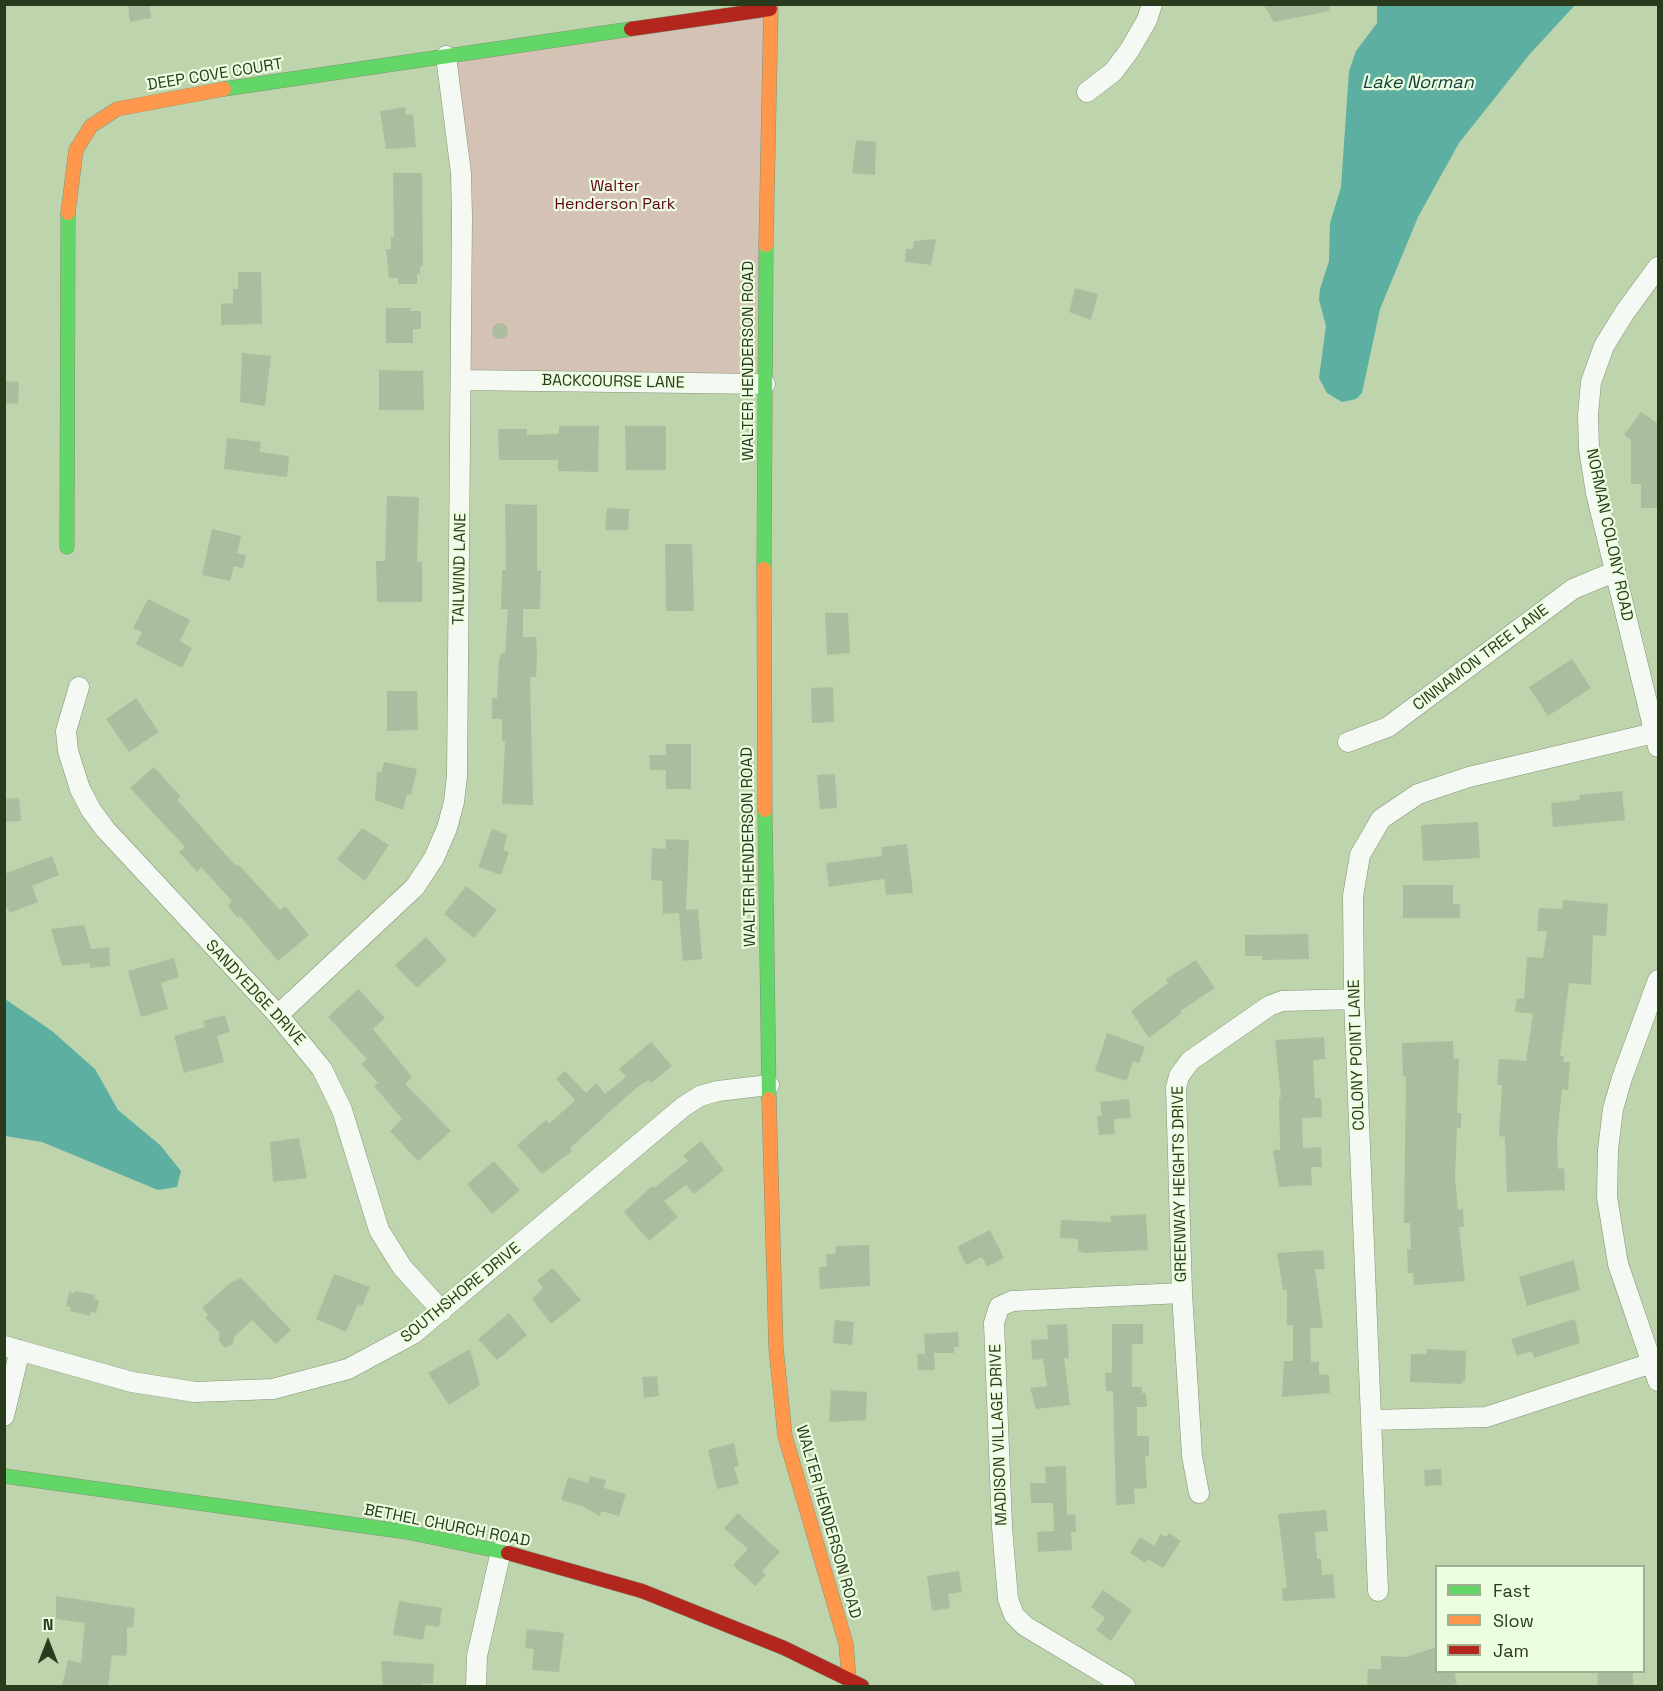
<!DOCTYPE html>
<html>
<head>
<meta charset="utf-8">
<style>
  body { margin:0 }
  #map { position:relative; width:1663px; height:1691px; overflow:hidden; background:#bed4ad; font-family:"Space Grotesk",sans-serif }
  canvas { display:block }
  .frame { position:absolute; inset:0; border:6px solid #2a3a1d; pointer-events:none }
  .legend { position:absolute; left:1435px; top:1565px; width:210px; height:108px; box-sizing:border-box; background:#edfee0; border:2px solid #9fb092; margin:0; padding:8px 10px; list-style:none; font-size:18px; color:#2a3a1d }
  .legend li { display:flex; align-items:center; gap:12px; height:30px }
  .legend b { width:30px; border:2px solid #9fb092 }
  .north { position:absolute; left:18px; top:1613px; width:60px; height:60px; -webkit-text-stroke:4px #edfee0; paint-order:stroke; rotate:0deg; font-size:16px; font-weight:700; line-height:24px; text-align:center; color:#2a3a1d }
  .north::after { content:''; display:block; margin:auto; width:21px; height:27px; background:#2a3a1d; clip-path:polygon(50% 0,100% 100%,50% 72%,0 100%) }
</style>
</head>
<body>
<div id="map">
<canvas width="1663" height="1691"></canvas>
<div class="frame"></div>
<ul class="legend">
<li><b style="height:8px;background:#63d668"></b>Fast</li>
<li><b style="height:8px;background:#ff974d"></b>Slow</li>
<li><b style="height:8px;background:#b3261e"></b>Jam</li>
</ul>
<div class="north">N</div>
</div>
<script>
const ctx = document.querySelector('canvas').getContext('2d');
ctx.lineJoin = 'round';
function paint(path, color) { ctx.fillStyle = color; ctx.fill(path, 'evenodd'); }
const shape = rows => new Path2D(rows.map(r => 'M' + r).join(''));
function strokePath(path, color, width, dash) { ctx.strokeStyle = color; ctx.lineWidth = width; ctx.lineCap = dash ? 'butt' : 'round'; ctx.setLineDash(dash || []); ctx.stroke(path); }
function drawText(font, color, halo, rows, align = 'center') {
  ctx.font = font + ' "Space Grotesk",sans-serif'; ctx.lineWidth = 4.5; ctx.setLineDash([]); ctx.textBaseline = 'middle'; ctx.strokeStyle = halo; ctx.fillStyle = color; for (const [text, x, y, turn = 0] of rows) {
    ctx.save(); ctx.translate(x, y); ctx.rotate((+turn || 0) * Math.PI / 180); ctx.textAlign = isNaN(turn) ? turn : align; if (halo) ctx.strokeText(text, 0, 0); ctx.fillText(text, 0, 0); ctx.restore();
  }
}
paint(shape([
  [770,10,764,383,461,379,448,57]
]), '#d4c2b4');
paint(shape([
  [1377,5,1575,5,1529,55,1459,143,1418,217,1380,309,1362,393,1356,399,1342,402,1327,393,1319,378,1326,326,1319,300,1320,289,1329,261,1330,223,1341,187,1349,71,1356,51,1377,23],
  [5,999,52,1031,95,1069,118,1110,160,1145,181,1171,177,1187,158,1190,42,1142,5,1136]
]), '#5dafa1');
paint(shape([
  [128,4,149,4,151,18,130,22],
  [1263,4,1329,4,1330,11,1274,22],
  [405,107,406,115,413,114,416,147,386,149,380,111],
  [856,140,876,142,875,175,852,173],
  [393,173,422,173,423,266,420,266,420,274,417,274,417,284,398,284,398,278,389,278,386,249,391,249,391,237,394,237],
  [936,239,931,265,905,262,906,249,913,249,914,241],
  [238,272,261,272,262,324,221,325,221,304,233,303,233,289,238,289],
  [1075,288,1098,294,1091,320,1069,312],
  [386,308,410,308,410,311,421,311,421,329,413,329,413,343,386,343],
  '492 331a8 8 0 1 1 16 0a8 8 0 1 1-16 0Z',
  [242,353,271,356,265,406,240,402],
  [379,370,423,371,424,410,379,410],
  [4,381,19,382,18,404,4,403],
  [1641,412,1659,424,1659,508,1641,508,1641,484,1631,484,1631,440,1624,435],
  [559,426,599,426,598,472,558,471,558,460,499,460,498,429,527,429,527,435,559,434],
  [625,426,666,426,666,470,626,470],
  [227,438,261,442,260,452,289,456,287,477,224,469],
  [387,496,419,497,417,562,422,562,422,602,377,602,376,561,385,561],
  [505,504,537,505,537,571,541,571,540,609,523,609,523,637,536,637,537,653,536,677,530,677,533,805,502,804,505,741,502,741,502,719,492,719,492,698,497,698,499,661,501,653,505,653,508,609,501,609,502,570,506,570],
  [607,508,629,509,628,530,605,530],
  [212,529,241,536,237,553,246,555,243,568,234,566,230,581,202,575],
  [665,544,692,544,694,611,666,611],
  [148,599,190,620,180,641,192,648,182,668,136,644,142,632,133,628],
  [825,613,848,613,850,653,827,655],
  [1572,659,1591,688,1548,716,1529,687],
  [833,687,834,722,812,723,811,688],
  [387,691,417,691,418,730,387,731],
  [136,698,159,732,129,752,106,719],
  [666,744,691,744,691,789,666,789,666,770,650,770,649,755,666,755],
  [384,762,417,769,411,795,407,794,403,810,375,800,377,772,381,773],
  [154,767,181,797,177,800,236,866,238,864,249,876,280,910,285,906,309,935,278,961,240,916,238,918,228,906,232,901,201,867,197,872,179,852,185,847,130,788],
  [835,774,837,808,820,809,817,775],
  [1622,791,1625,820,1553,827,1551,803,1580,800,1579,795],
  [19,798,21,821,4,822,4,799],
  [1478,822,1480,858,1423,861,1421,825],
  [362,828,389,845,365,881,337,859],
  [492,829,508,835,503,850,509,852,501,875,478,867],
  [666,839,689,840,686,910,698,909,702,959,683,961,679,913,663,914,662,881,651,880,652,848,666,849],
  [907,844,913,893,886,895,884,879,829,887,826,863,882,856,881,847],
  [52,856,59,875,32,886,38,902,9,913,8,908,4,909,4,874],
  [1403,885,1453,885,1453,904,1460,904,1460,918,1403,918],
  [466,886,497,910,474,938,444,914],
  [1563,900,1608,904,1606,936,1593,935,1591,985,1569,983,1560,1056,1564,1056,1563,1062,1570,1062,1568,1090,1562,1089,1557,1140,1558,1169,1564,1168,1565,1190,1507,1192,1505,1137,1499,1136,1502,1085,1497,1085,1499,1059,1526,1061,1533,1014,1515,1012,1517,998,1524,999,1527,957,1543,958,1547,931,1537,931,1539,908,1562,909],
  [84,925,91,949,109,947,110,966,90,968,90,963,62,966,51,929],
  [1308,934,1309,959,1262,960,1262,956,1245,956,1245,935],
  [426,937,447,960,417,988,395,965],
  [174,958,179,977,161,983,168,1009,141,1017,128,971],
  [1196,960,1215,988,1180,1011,1182,1013,1149,1038,1131,1011,1168,983,1166,979],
  [358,989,385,1018,373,1029,412,1077,405,1084,451,1131,418,1161,390,1131,402,1119,374,1086,378,1083,361,1064,367,1059,328,1017],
  [225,1015,230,1032,217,1036,224,1062,184,1073,174,1036,205,1027,203,1021],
  [1107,1033,1145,1047,1139,1063,1133,1061,1127,1081,1095,1071],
  [1324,1037,1325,1059,1313,1060,1315,1098,1321,1098,1322,1117,1302,1118,1303,1148,1321,1147,1322,1167,1311,1167,1312,1185,1279,1187,1273,1150,1280,1150,1279,1098,1281,1098,1275,1040],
  [1453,1041,1454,1059,1459,1059,1457,1113,1461,1113,1461,1128,1457,1128,1455,1178,1458,1210,1463,1209,1464,1227,1459,1227,1465,1281,1414,1285,1413,1273,1408,1273,1407,1250,1411,1249,1410,1223,1404,1223,1406,1076,1403,1076,1402,1043],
  [651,1042,672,1066,651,1083,649,1080,636,1088,570,1148,572,1151,542,1174,517,1145,546,1120,549,1124,575,1100,556,1079,565,1071,586,1093,596,1083,605,1094,626,1077,619,1069],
  [1129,1099,1131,1118,1114,1119,1115,1134,1099,1135,1097,1116,1102,1116,1100,1102],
  [299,1138,307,1178,273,1182,270,1142],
  [701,1141,724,1170,694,1194,686,1185,664,1201,678,1217,649,1241,624,1212,652,1186,654,1188,688,1161,683,1156],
  [494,1161,520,1190,492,1214,467,1184],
  [1146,1214,1148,1250,1084,1253,1078,1251,1078,1239,1060,1238,1061,1220,1111,1222,1110,1216],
  [990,1230,1004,1258,987,1267,982,1257,966,1265,957,1247],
  [869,1245,870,1286,820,1289,819,1267,827,1267,826,1254,835,1254,836,1246],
  [1323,1250,1325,1269,1315,1269,1323,1328,1310,1328,1311,1362,1319,1362,1319,1374,1329,1375,1330,1393,1282,1397,1284,1361,1293,1361,1293,1325,1287,1325,1287,1289,1283,1290,1277,1253],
  [1574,1260,1580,1290,1527,1306,1519,1277],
  [553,1268,581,1300,551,1324,532,1299,543,1288,537,1280],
  [334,1274,370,1287,362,1306,358,1304,346,1332,316,1319],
  [241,1278,291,1330,276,1344,252,1320,234,1337,233,1344,225,1348,219,1341,219,1332,205,1318,208,1315,202,1308,230,1283],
  [75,1291,95,1295,94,1299,99,1300,96,1313,91,1312,90,1316,70,1311,71,1307,66,1306,69,1292,75,1293],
  [509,1313,527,1335,497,1360,478,1339],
  [1575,1319,1580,1343,1534,1358,1532,1351,1517,1356,1511,1339],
  [835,1320,854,1322,852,1345,833,1343],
  [1067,1324,1069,1358,1064,1358,1070,1405,1036,1409,1030,1388,1047,1386,1043,1359,1032,1360,1031,1340,1048,1339,1047,1325],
  [1112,1324,1143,1324,1143,1344,1132,1344,1132,1387,1142,1387,1142,1393,1146,1393,1147,1407,1137,1407,1137,1436,1149,1436,1149,1456,1145,1456,1147,1488,1134,1489,1135,1504,1116,1505,1113,1391,1106,1391,1105,1373,1112,1373],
  [958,1332,959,1347,954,1347,954,1353,934,1353,935,1370,918,1370,917,1354,925,1354,924,1334],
  [470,1349,480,1385,449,1405,428,1373],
  [1427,1349,1466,1351,1465,1381,1462,1381,1462,1384,1410,1382,1411,1354,1427,1354],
  [657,1376,659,1396,644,1398,642,1377],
  [831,1390,867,1392,866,1420,829,1422],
  [734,1443,739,1466,734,1467,739,1484,717,1489,708,1450],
  [1066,1466,1067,1515,1075,1514,1076,1532,1071,1532,1072,1550,1038,1552,1037,1532,1054,1531,1053,1503,1031,1503,1030,1483,1046,1483,1045,1467],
  [1441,1469,1442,1485,1425,1486,1424,1470],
  [590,1476,606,1480,604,1488,626,1494,619,1516,601,1511,600,1516,582,1506,561,1500,568,1477,588,1483],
  [1326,1510,1328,1531,1315,1532,1317,1559,1321,1559,1322,1575,1333,1574,1335,1598,1283,1601,1282,1588,1287,1588,1278,1514],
  [738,1513,780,1552,762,1571,766,1575,755,1586,733,1565,748,1549,724,1528],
  [1169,1533,1181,1541,1163,1568,1148,1559,1145,1563,1130,1553,1140,1537,1154,1546,1161,1534,1166,1537],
  [959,1571,962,1592,948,1594,950,1608,932,1611,927,1576],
  [1103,1590,1132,1610,1111,1641,1096,1630,1105,1618,1091,1607],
  [56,1596,135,1608,133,1628,127,1627,127,1653,125,1656,112,1655,108,1686,62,1686,68,1660,81,1663,85,1623,56,1619],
  [399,1601,442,1608,439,1627,426,1625,423,1640,393,1635],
  [527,1629,564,1633,559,1672,532,1670,534,1649,525,1648],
  [1437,1647,1437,1671,1454,1671,1457,1684,1443,1686,1367,1686,1368,1669,1381,1669,1381,1656,1406,1657],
  [381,1661,434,1664,433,1684,423,1683,423,1686,383,1686],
  [1598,1671,1633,1671,1633,1686,1597,1686]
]), '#acbd9f');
const street = shape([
  [1087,92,1113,72,1129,51,1147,20,1152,4],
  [1658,267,1625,312,1604,346,1591,382,1588,415,1589,449,1596,493,1658,747],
  [461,380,765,384],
  [79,687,66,731,68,751,80,789,91,810,105,829,278,1015,322,1069,342,1110,379,1230,402,1267,442,1311],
  [1348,742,1388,727,1573,589,1614,572],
  [1658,980,1622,1078,1613,1109,1608,1150,1607,1197,1618,1264,1658,1381],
  [278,1015,415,887,434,858,447,828,454,802,457,776,462,217,461,173,446,56],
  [4,1346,132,1382,195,1392,273,1389,348,1369,413,1334,683,1107,700,1096,718,1091,769,1085],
  [4,1416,20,1350],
  [1372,1420,1486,1417,1652,1363],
  [1199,1493,1192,1456,1182,1293,1176,1088,1179,1076,1190,1061,1269,1006,1282,1001,1354,999],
  [1378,1591,1354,999,1353,896,1360,855,1381,819,1418,794,1469,777,1658,732],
  [476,1686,477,1656,501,1551],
  [1125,1686,1025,1626,1014,1615,1008,1599,1002,1527,994,1323,999,1307,1012,1301,1182,1293]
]);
const fast = shape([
  [224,89,631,29],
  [67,547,68,213],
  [764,569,766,245],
  [765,810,769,1099],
  [4,1476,407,1532,508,1553]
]);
const slow = shape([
  [68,213,76,150,91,126,117,109,224,89],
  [766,245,771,4],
  [764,569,765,810],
  [769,1099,776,1348,785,1436,846,1644,849,1679]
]);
const jam = shape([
  [631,29,770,9],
  [508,1553,642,1591,784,1648,862,1686]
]);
strokePath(street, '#829374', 21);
strokePath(fast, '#829374', 15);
strokePath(slow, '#829374', 15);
strokePath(jam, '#829374', 15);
strokePath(street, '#f5f9f3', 20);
strokePath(fast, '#63d668', 14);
strokePath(slow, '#ff974d', 14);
strokePath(jam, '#b3261e', 14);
drawText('16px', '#2a3a1d', '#edfee0', [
  ["DEEP COVE COURT",215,75,-9],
  ["WALTER HENDERSON ROAD",749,361,-90],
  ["BACKCOURSE LANE",613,382,1],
  ["NORMAN COLONY ROAD",1609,535,78],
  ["TAILWIND LANE",460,569,-89],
  ["CINNAMON TREE LANE",1481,658,-37],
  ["WALTER HENDERSON ROAD",749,847,-91],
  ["SANDYEDGE DRIVE",255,993,47],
  ["COLONY POINT LANE",1357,1055,-92],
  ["GREENWAY HEIGHTS DRIVE",1180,1184,-91],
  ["SOUTHSHORE DRIVE",461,1293,-39],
  ["MADISON VILLAGE DRIVE",999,1435,-92],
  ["WALTER HENDERSON ROAD",828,1522,74],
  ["BETHEL CHURCH ROAD",447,1526,11]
]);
drawText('16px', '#5e001d', '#edfee0', [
  ["Walter",615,187],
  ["Henderson Park",615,205]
]);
drawText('italic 18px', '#11403f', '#edfee0', [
  ["Lake Norman",1418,83]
]);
</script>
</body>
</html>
